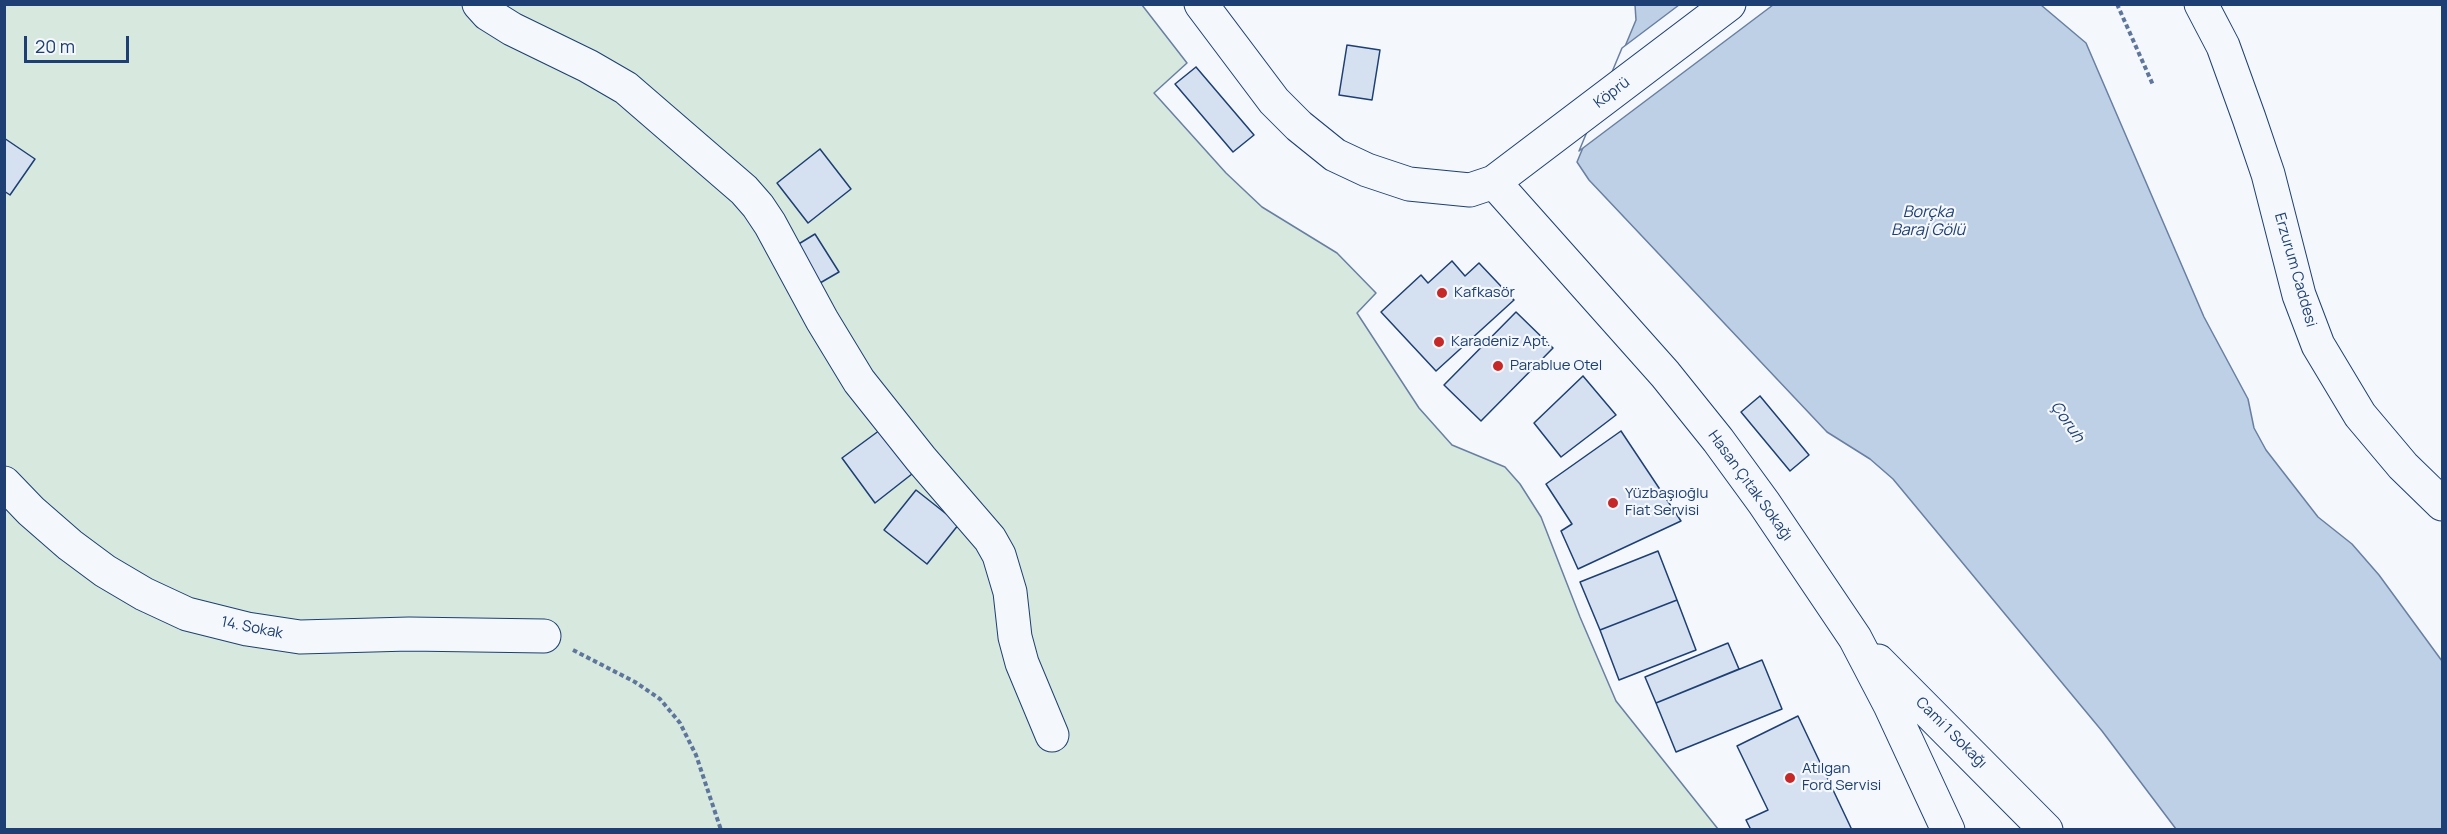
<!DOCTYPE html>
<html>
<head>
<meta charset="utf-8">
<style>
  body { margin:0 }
  #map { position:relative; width:2447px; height:834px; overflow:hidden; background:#f4f7fb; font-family:Manrope,sans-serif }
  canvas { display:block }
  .frame { position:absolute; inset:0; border:6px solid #1d3f73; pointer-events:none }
  .scale { position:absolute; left:24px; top:36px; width:105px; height:27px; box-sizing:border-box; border:3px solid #1d3f73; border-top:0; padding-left:8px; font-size:18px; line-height:21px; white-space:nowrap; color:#1d3f73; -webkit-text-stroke:4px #f4f7fb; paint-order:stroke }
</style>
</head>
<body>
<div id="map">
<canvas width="2447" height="834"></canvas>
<div class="frame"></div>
<div class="scale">20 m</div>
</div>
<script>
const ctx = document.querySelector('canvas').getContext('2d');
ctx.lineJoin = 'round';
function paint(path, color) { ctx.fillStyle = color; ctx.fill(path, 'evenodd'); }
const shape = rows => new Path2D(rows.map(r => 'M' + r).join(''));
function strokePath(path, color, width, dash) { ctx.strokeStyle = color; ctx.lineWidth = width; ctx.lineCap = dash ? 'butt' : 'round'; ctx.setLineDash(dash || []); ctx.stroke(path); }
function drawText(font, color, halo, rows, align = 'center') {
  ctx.font = font + ' Manrope,sans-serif'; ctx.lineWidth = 4.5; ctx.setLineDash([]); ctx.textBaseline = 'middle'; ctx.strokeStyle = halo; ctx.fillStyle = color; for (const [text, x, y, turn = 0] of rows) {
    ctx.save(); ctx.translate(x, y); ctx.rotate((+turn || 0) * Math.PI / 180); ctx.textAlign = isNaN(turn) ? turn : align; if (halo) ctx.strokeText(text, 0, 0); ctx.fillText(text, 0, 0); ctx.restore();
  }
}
const green = shape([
  [5,4,1142,5,1187,63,1154,93,1226,173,1262,207,1337,253,1376,293,1357,313,1419,408,1452,445,1505,467,1520,484,1541,517,1580,617,1616,701,1718,829,5,830,5,4]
]);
paint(green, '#d7e8df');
strokePath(green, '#687fa3', 1.5);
const water = shape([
  [1635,5,2041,5,2086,43,2204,317,2248,399,2254,428,2266,450,2318,517,2352,544,2379,575,2442,661,2442,829,2176,829,2102,731,1893,479,1870,459,1827,432,1589,180,1577,162,1636,20,1635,5]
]);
paint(water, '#bed0e5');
strokePath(water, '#687fa3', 1.5);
const pier = shape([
  [1679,5,1773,5,1579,151,1622,48,1679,5]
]);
paint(pier, '#f4f7fb');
strokePath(pier, '#687fa3', 1.5);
const building = shape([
  [1347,45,1380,50,1372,100,1339,95,1347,45],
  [1196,67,1254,135,1233,152,1175,84,1196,67],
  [4,138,35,159,10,195,4,191,4,138],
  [820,149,851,189,808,223,777,183,820,149],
  [815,234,839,272,820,283,797,245,815,234],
  [1452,261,1465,276,1479,263,1514,300,1436,371,1381,312,1421,275,1428,283,1452,261],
  [1516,312,1553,348,1481,421,1444,385,1516,312],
  [1583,376,1616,415,1561,457,1534,423,1583,376],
  [1760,396,1809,455,1790,471,1741,412,1760,396],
  [880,430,912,474,875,503,842,458,880,430],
  [1621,431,1681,521,1578,569,1561,531,1572,524,1546,484,1621,431],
  [916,490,959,524,927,564,884,530,916,490],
  [1658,551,1677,600,1600,630,1580,582,1658,551],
  [1677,600,1696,650,1619,680,1600,630,1677,600],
  [1728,643,1739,669,1656,703,1645,677,1728,643],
  [1762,660,1782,709,1676,752,1656,703,1762,660],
  [1798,716,1852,830,1751,830,1746,820,1768,810,1737,746,1798,716]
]);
paint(building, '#d5e0f0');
strokePath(building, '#1d3f73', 1.5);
const minor = shape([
  [479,4,488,14,512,29,588,66,626,88,744,190,758,206,770,224,822,320,859,381,921,459,990,539,999,555,1010,592,1015,637,1022,663,1052,735],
  [1494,182,1665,374,1718,440,1764,503,1855,638,1890,705,1948,830],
  [4,483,31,511,70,545,105,571,144,594,187,614,247,629,300,637,409,634,544,636],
  [1878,661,2046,830]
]);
const major = shape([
  [1201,4,1274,101,1299,126,1335,155,1367,170,1409,184,1470,190,1494,182,1729,4],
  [2201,4,2223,46,2249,118,2268,174,2299,295,2318,345,2360,415,2403,466,2442,504]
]);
strokePath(minor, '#1d3f73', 35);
strokePath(major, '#1d3f73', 35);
strokePath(shape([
  [2117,4,2153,85],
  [573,650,635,682,660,699,680,723,696,755,721,830]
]), '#5e769c', 4, [4.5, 3]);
strokePath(minor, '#f4f7fb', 33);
strokePath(major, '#f4f7fb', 33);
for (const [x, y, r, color] of [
  [1442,293,6,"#c62828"],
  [1439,342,6,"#c62828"],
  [1498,366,6,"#c62828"],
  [1613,503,6,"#c62828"],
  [1790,778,6,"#c62828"]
]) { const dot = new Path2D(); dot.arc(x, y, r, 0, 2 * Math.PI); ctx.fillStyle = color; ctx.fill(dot); strokePath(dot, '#f4f7fb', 2); }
drawText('15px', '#1d3f73', '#f4f7fb', [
  ["Köprü",1612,93,-37],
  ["Erzurum Caddesi",2295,270,74],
  ["Hasan Çıtak Sokağı",1750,486,54],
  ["14. Sokak",252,628,11],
  ["Cami 1 Sokağı",1951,733,45]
]);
drawText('15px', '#1d3f73', '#f4f7fb', [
  ["Kafkasör",1454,293],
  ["Karadeniz Apt.",1451,342],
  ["Parablue Otel",1510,366],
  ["Yüzbaşıoğlu",1625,494],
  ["Fiat Servisi",1625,511],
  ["Atılgan",1802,769],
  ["Ford Servisi",1802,786]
], 'left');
drawText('italic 16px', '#1d3f73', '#f4f7fb', [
  ["Borçka",1928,213],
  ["Baraj Gölü",1928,231],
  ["Çoruh",2067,422,55]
]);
</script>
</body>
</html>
